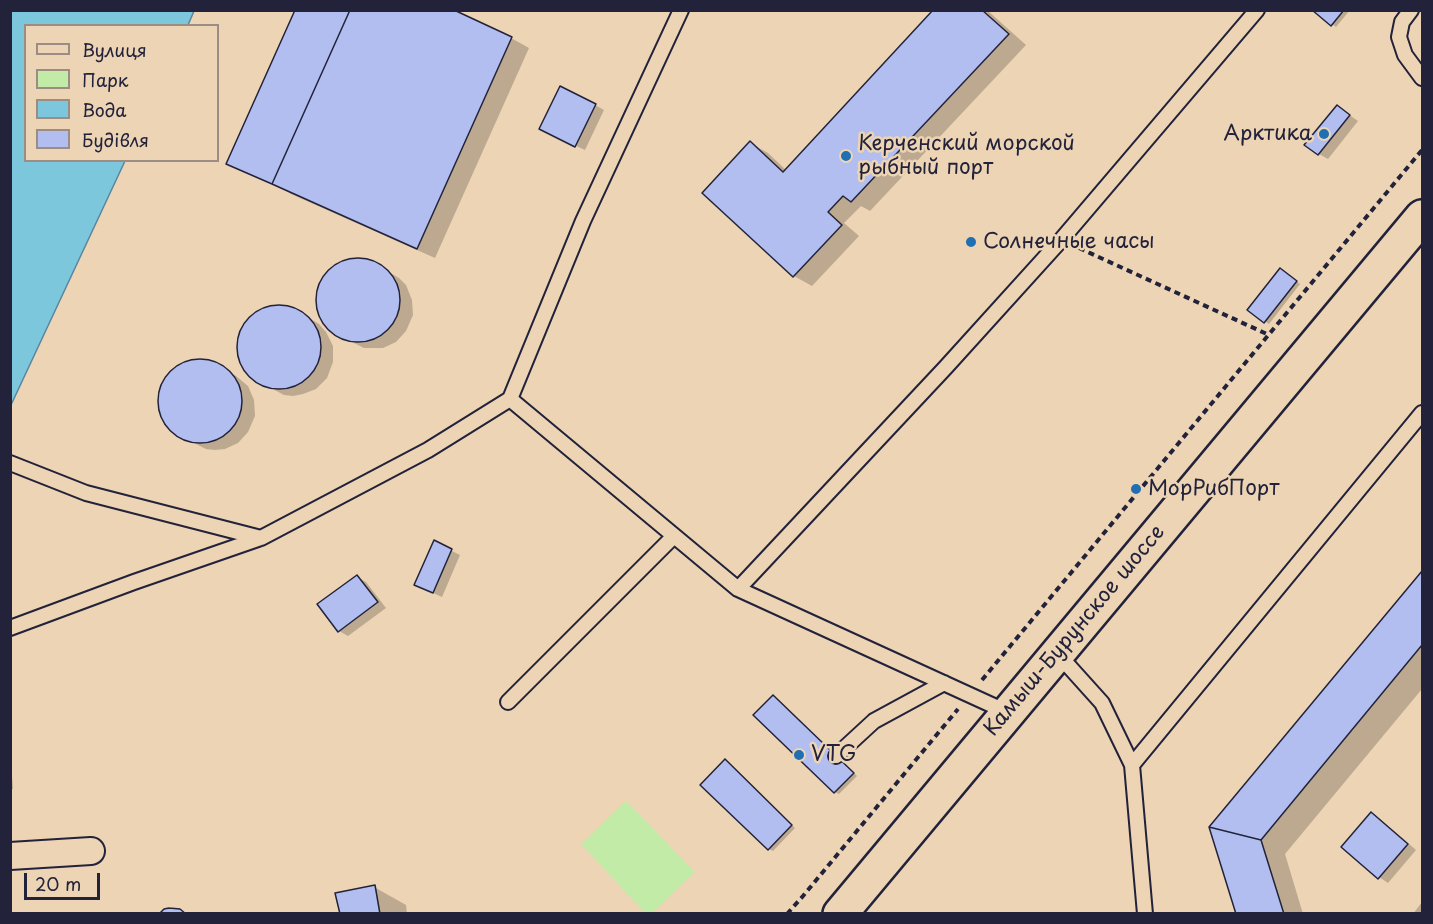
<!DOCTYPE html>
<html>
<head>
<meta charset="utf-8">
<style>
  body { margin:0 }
  #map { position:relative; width:1433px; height:924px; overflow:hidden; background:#ecd4b4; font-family:"Playpen Sans",sans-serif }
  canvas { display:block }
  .frame { position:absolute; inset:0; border:12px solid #22223b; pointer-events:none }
  .legend { position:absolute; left:24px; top:24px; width:195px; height:138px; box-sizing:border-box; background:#ecd4b4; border:2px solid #9b8d84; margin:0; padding:8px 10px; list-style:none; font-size:18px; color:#22223b }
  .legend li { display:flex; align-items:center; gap:12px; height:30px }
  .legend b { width:30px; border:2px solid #9b8d84 }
  .scale { position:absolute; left:24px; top:873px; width:76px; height:27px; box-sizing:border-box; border:3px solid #22223b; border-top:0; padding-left:8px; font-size:18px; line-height:21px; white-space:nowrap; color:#22223b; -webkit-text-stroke:4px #ecd4b4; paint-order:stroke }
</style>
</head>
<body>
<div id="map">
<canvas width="1433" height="924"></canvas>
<div class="frame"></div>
<ul class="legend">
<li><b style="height:8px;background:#ecd4b4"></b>Вулиця</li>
<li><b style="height:16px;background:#c1eba7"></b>Парк</li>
<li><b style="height:16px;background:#7dc7dd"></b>Вода</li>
<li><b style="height:16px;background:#b1beef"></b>Будівля</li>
</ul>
<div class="scale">20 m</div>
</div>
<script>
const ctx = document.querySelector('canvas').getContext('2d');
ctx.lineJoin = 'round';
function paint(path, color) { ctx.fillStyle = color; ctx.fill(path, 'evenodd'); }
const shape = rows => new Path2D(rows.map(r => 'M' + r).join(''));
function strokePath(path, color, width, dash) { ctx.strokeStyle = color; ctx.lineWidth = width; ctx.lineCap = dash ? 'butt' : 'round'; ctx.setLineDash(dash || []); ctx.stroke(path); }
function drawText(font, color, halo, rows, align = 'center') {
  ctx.font = font + ' "Playpen Sans",sans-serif'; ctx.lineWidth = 5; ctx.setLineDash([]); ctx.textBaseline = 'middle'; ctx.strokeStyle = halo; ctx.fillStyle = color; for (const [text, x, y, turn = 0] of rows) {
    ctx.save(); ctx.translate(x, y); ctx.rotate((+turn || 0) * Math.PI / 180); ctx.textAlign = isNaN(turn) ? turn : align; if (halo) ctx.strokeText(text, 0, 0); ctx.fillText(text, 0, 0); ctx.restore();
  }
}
paint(shape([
  [626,801,695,872,652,913,645,913,581,844]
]), '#c1eba7');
const water = shape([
  [11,10,194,11,188,25,26,26,26,160,125,161,11,405,11,10]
]);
paint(water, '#7dc7dd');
strokePath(water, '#59859c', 1.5);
paint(shape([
  [450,10,511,38,529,48,435,258,291,194,278,186],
  [935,10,987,10,1026,45,870,211,861,206,844,223,859,236,812,286,794,276,704,193,750,143,768,153,786,170],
  [1314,10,1350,10,1336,27],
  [595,105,604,110,585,150,550,134],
  [1338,107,1358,121,1328,159,1319,154],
  [349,261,365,261,375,264,399,278,406,285,412,300,413,315,406,331,396,342,383,348,364,348,336,334,325,324,319,310,318,296,322,281,328,273,335,267],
  [1285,272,1300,284,1269,324,1249,310],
  [270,307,285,307,296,310,319,324,326,332,333,346,333,362,327,378,316,389,303,394,293,396,284,395,256,380,246,370,239,357,238,342,243,328,248,320,256,313],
  [207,361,222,367,236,376,248,386,254,400,255,416,248,432,238,443,225,449,215,450,206,449,178,435,167,424,161,411,160,402,161,392,167,378,178,368,192,362],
  [434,542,460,555,442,597,416,585],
  [1422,574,1422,689,1285,854,1303,914,1237,914,1211,828],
  [357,577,366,582,386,608,348,636,339,631],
  [777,699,857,776,839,794,835,792],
  [10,750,13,789,10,789],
  [729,764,795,828,773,851,769,849],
  [1371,814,1380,819,1416,850,1388,883,1379,877],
  [374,887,406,905,407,914,341,914],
  [1422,902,1422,914,1413,914]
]), '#0003');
const building = shape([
  [295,10,350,10,272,184,226,164,295,10],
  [350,10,454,10,512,37,417,249,272,184,350,10],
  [933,10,982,10,1009,34,851,202,843,196,828,212,842,225,793,277,702,193,750,141,783,172,933,10],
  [1312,10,1344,10,1331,26,1312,10],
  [560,86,596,104,575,147,539,129,560,86],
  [1337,105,1350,115,1318,155,1304,145,1337,105],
  '316 300a42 42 0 1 1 84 0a42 42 0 1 1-84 0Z',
  [1280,268,1297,281,1264,323,1247,310,1280,268],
  '237 347a42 42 0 1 1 84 0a42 42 0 1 1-84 0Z',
  '158 401a42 42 0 1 1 84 0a42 42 0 1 1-84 0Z',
  [434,540,452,549,433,593,414,585,434,540],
  [1422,571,1422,645,1261,840,1209,827,1422,571],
  [357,575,378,602,338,632,317,604,357,575],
  [773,695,854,773,834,793,753,715,773,695],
  [725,759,792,825,768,850,700,785,725,759],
  [1371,812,1408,844,1378,879,1341,847,1371,812],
  [1209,827,1261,840,1284,914,1236,914,1209,827],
  [375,885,380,914,340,914,335,893,375,885],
  [169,908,180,909,186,914,159,914,164,909,169,908]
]);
paint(building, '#b1beef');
strokePath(building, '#22223b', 1.5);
const lane = shape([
  [1411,10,1402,22,1399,37,1405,55,1422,78],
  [510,399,583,221,681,10],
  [10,463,86,493,261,538],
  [738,589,946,367,1061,240,1257,10],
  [10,628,134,582,261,538,428,450,510,399,738,589,1007,712],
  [1057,653,1102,703,1132,765,1145,914],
  [508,702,674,536],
  [836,756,874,721,944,683],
  [1132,765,1422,413]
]);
const street = shape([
  [10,856,91,851]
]);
const secondary = shape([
  [840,914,1422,217]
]);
strokePath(lane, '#22223b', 18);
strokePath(street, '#22223b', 30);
strokePath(secondary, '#22223b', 38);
strokePath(shape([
  [1079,248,1269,335],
  [982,680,1422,150],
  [787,914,803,896,958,709]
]), '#22223b', 4, [6, 4.5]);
strokePath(lane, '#ecd4b4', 14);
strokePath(street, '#ecd4b4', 26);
strokePath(secondary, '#ecd4b4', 33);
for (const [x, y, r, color] of [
  [1324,134,6,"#1f6fb2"],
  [846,156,6,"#1f6fb2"],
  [971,242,6,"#1f6fb2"],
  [1136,489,6,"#1f6fb2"],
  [799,755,6,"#1f6fb2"]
]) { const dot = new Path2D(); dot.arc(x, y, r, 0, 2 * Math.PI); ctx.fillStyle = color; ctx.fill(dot); strokePath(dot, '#ecd4b4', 2); }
drawText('21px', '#22223b', '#ecd4b4', [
  ["Арктика",1312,134,"right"],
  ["Керченский морской",858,144],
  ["рыбный порт",858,168],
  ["Солнечные часы",983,242],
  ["МорРибПорт",1148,489],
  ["VTG",811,755]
], 'left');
drawText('21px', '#22223b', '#ecd4b4', [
  ["Камыш-Бурунское шоссе",1075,631,-50]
]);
</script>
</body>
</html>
